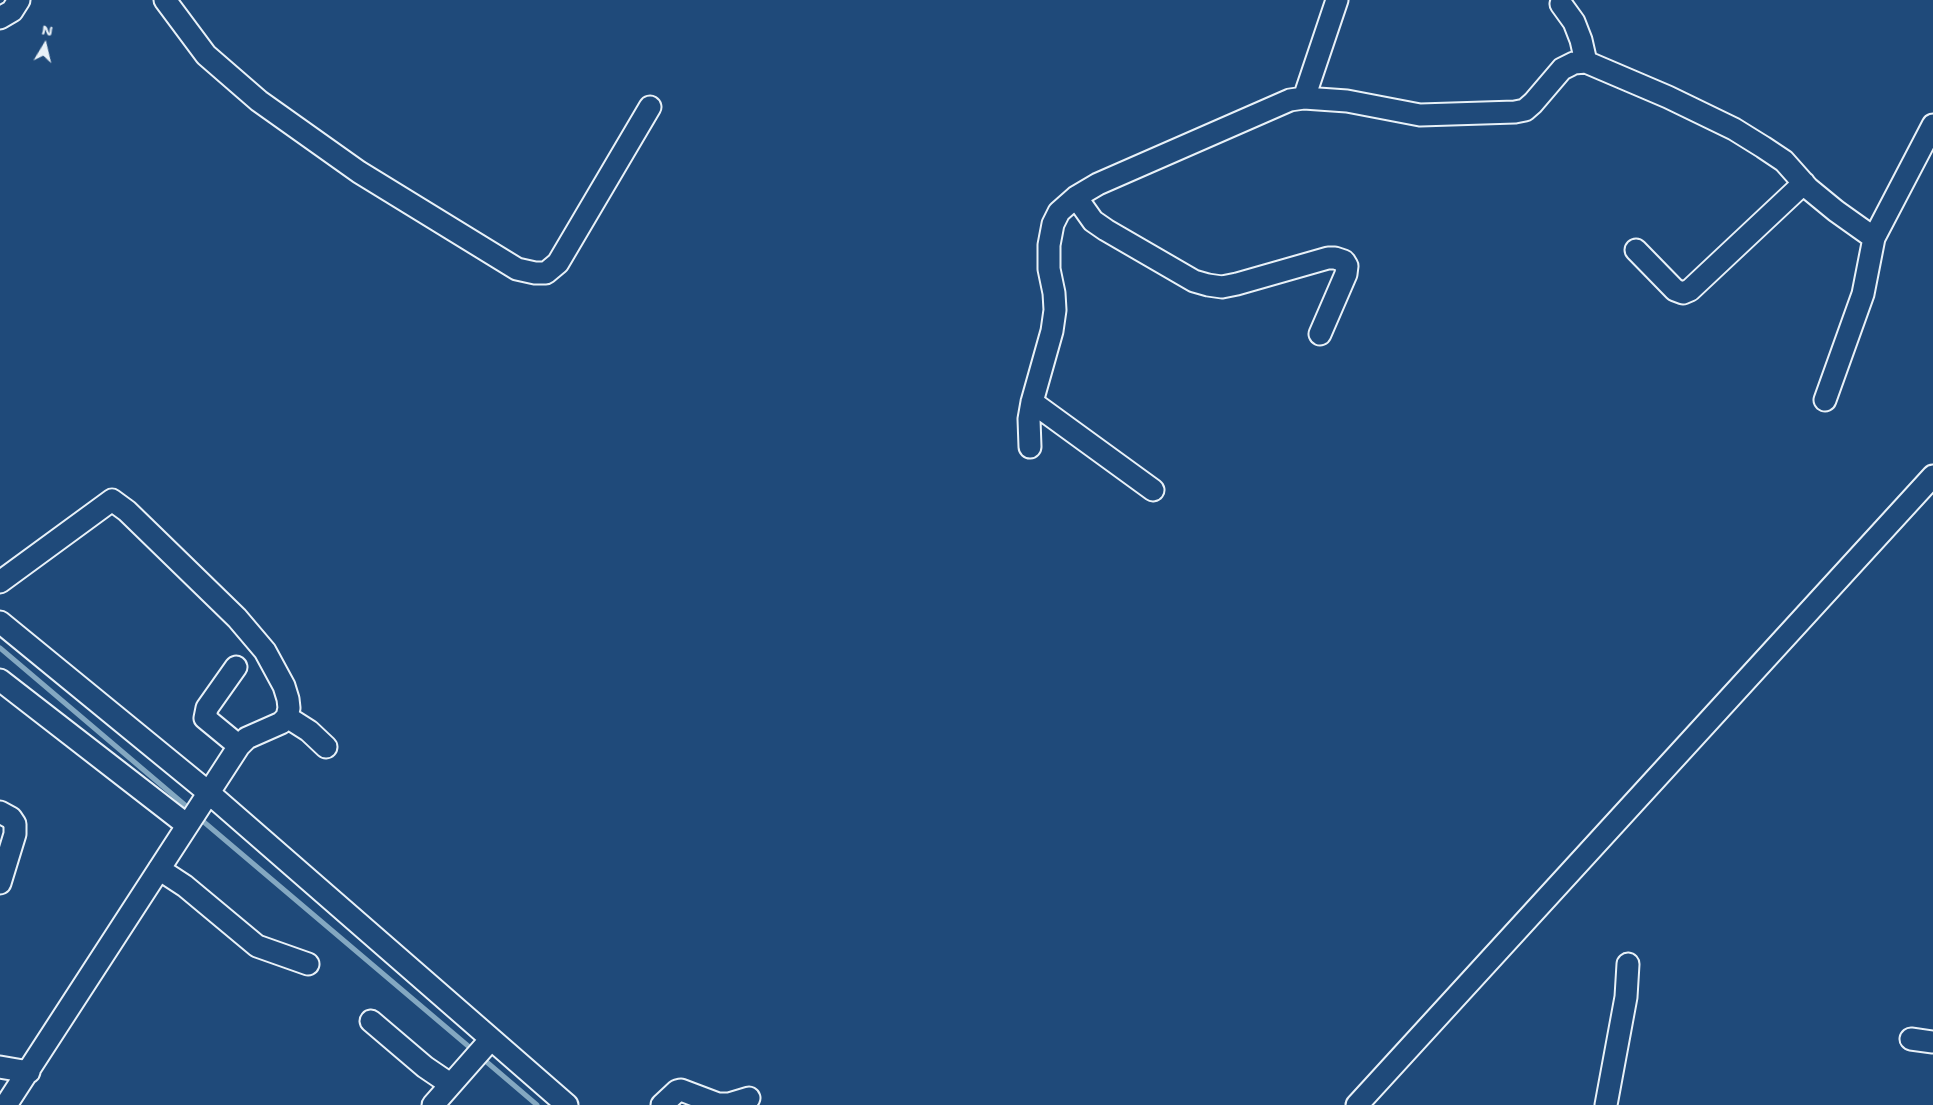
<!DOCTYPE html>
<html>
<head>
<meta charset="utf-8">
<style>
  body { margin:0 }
  #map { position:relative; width:1933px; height:1105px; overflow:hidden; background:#1f4a7a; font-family:"Shantell Sans",sans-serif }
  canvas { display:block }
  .north { position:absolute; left:20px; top:20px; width:50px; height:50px; -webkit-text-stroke:4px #1f4a7a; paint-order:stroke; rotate:9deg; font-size:14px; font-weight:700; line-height:20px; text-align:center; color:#e8f1f8 }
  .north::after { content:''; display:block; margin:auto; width:18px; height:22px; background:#e8f1f8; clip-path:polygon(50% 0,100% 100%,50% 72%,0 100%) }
</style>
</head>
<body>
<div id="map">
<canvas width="1933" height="1105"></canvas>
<div class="north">N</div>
</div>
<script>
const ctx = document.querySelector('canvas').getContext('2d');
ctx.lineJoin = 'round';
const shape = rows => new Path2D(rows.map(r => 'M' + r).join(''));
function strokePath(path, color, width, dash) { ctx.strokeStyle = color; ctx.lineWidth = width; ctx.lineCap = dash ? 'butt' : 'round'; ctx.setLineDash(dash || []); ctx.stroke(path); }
strokePath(shape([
  [0,648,192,811],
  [198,817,474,1051],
  [482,1058,537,1105]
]), '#84a8c1', 5);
const minor = shape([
  [165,0,206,55,259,101,359,172,517,269,535,273,546,273,558,263,650,107],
  [1561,4,1574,22,1581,40,1586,62],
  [0,18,12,11,19,0],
  [1304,98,1337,0],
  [1076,197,1093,221,1106,230,1194,281,1208,285,1222,287,1237,284,1328,258,1335,258,1344,261,1347,266,1346,274,1320,334],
  [1636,250,1675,290,1683,293,1690,290,1804,183],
  [1825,400,1863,294,1874,238,1933,125],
  [1032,402,1153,490],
  [1030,447,1029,419,1032,402,1052,331,1055,310,1054,293,1049,269,1049,245,1053,224,1059,212,1076,197,1098,184,1290,100,1304,98,1347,101,1420,115,1515,112,1525,110,1533,103,1562,69,1574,63,1586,62,1668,97,1734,129,1763,147,1784,161,1808,188,1836,211,1874,238],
  [0,582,112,500,127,511,237,618,265,651,284,686,288,699,289,708,287,717,281,723,247,738,239,746,6,1105],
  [0,622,209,793,567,1105],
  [236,667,207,708,205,718,239,746],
  [0,680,187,825],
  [287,717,309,731,326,747],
  [0,812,11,818,15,824,15,834,0,883],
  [159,869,185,886,257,946,308,964],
  [371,1021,425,1067,450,1084],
  [1911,1039,1933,1042],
  [0,1067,29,1072],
  [433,1105,491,1039],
  [662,1105,677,1091,681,1090,718,1104,729,1104,749,1098],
  [1357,1105,1933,476],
  [1606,1105,1626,997,1628,964]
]);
strokePath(minor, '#e8f1f8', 25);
strokePath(minor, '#1f4a7a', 21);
</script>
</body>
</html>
